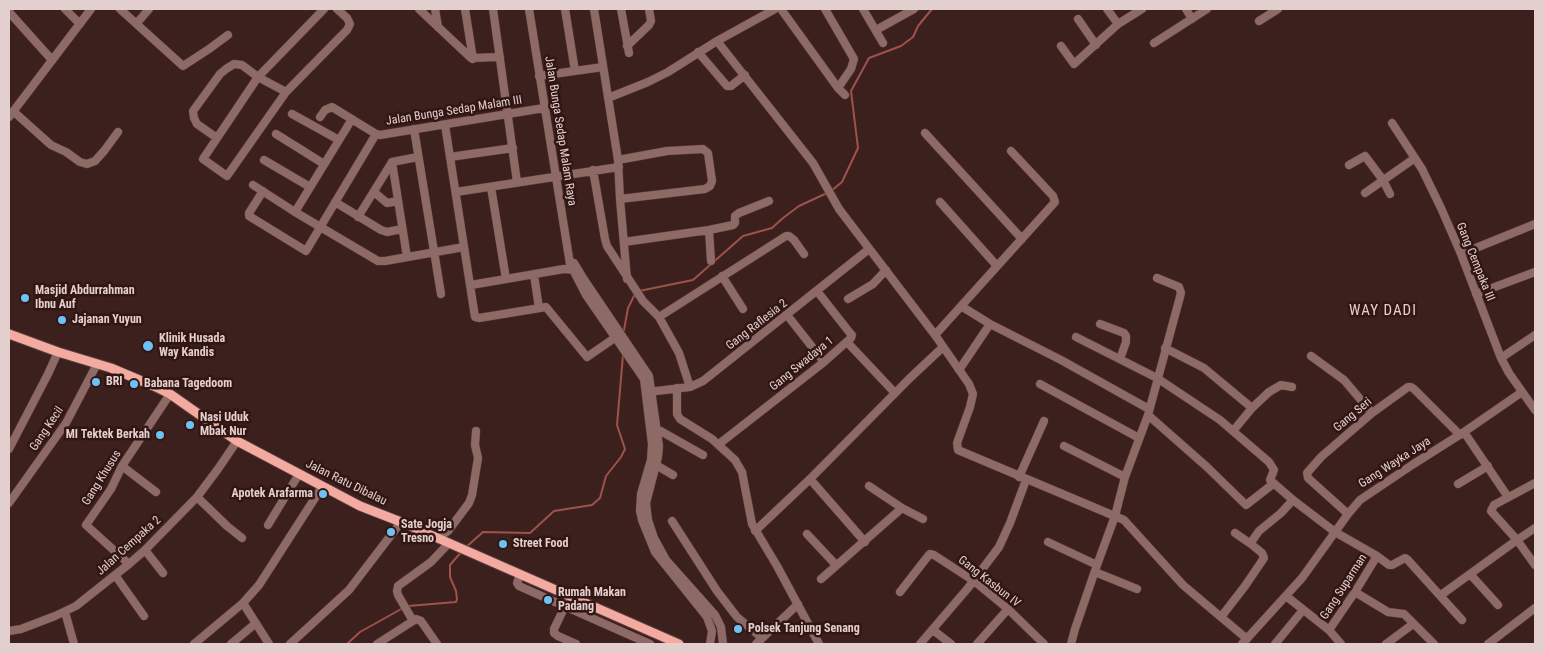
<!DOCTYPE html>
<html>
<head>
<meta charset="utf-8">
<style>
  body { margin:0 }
  #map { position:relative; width:1544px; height:653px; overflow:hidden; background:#3c201d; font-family:"Roboto Condensed",sans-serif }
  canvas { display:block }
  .frame { position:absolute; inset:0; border:10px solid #e3cfcd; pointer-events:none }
</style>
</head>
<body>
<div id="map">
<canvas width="1544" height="653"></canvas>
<div class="frame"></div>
</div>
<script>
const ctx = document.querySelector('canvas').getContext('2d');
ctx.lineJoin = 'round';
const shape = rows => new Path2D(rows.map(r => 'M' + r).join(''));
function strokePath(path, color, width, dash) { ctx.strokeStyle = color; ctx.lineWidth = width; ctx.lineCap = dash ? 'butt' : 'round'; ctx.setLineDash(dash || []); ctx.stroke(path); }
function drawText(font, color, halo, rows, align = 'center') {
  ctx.font = font + ' "Roboto Condensed",sans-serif'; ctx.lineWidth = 5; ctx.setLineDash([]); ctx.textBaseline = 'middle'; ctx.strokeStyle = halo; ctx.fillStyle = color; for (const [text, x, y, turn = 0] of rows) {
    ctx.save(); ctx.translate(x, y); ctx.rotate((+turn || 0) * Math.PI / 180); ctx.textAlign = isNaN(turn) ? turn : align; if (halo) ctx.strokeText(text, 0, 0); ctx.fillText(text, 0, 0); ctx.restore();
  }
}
strokePath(shape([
  [831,191,842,182,858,148,851,91,869,58,901,46,913,37,918,26,932,9],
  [639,291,693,280,743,236,772,228,783,218,799,206,827,193],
  [624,330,628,308,635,294],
  [465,548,483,532,530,533,554,511,592,505,600,498,606,476,621,457,625,449,617,425,623,355],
  [408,606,456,602,457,599,456,591,450,577,450,565,462,551],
  [347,644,360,632,403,608]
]), '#9f524b', 2);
const minor = shape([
  [65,9,80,24],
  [120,9,183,66,209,49,228,35],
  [324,9,258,77,203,159,227,176,286,92,347,30,350,24,347,18,337,9],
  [419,9,471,58,500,57],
  [435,9,438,27],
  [465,9,473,59],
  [493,9,517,182],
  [529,9,570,264,586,295,644,379,652,444,651,460,641,494,640,511,642,520,655,552,707,617,712,631,710,644],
  [565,9,575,71],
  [594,9,618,160,620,199,627,279],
  [621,9,629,53],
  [781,9,838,88,845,95],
  [825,9,854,59,851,69,838,88],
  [863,9,883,43],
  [1107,9,1118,24],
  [1186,9,1192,19],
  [9,12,52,60],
  [1078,19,1096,45],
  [1259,21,1278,9],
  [137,23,149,9],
  [876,30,914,9],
  [717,41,813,163,839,209,935,335,969,384,973,394,970,407,957,443,958,450,1124,520,1183,585,1247,639],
  [1154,43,1207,9],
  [627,46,649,25,651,21,649,9],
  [1061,46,1074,64,1118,24,1142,9],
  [698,52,727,86,731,86,745,75],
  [539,76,603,67],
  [608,98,648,82,668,72,717,41,775,9],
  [13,111,51,145,66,152,80,162,87,164,95,161,104,151,118,132],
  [292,114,339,140],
  [9,117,91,9],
  [320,117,325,110,332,107,376,134,380,135,544,108],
  [1392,123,1422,169,1441,208,1461,254,1501,358,1509,373,1535,410],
  [445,125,475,317,479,318,546,307,587,357,616,337],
  [414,129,441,294],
  [925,133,1022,239],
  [276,134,324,164],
  [217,138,197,124,194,118,193,111,220,74,226,69,234,64,242,65,258,77,286,92],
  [450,157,513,148],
  [264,160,310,187],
  [618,160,667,151,703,149,708,153,712,181,710,186,705,189,620,199],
  [392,162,407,257],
  [1349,165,1365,156,1383,180,1390,194],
  [593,170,605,239,607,246,643,301,659,317,679,353,690,387],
  [253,185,295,212,378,261,385,261,464,247],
  [491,187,506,279],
  [263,191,249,213,249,216,306,251,376,134],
  [374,192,387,203,398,201],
  [456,192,619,167],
  [1365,193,1415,158],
  [335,202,381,230,387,232,402,229],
  [940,202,997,266],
  [295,212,352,119],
  [358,217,392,162,418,157],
  [709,230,711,261],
  [624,242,709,230,733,225,735,223,735,216,739,213,769,201],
  [1461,254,1535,224],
  [574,263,585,281,649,376,659,446,658,457,646,503,648,520,654,538,666,560,715,615,721,627,723,644],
  [534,275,539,308],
  [722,276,743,309],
  [471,285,564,269,575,270],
  [1476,294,1535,272],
  [848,299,873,284,886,270],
  [961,306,990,324,1061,360,1149,409],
  [787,315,824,362],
  [659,317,786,236,789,236,794,240,804,254],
  [1100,324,1124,333,1126,336,1126,342,1120,359],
  [935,335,1055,202,1053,196,1011,151],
  [1076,337,1157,378,1220,420,1269,462,1274,470,1270,480,1293,500,1335,532,1377,556,1389,565,1392,565,1405,558,1407,559,1462,620],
  [847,342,895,393],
  [1165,348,1204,368,1252,408],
  [1311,356,1344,380,1372,413],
  [1501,358,1535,335],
  [959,370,990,324],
  [1040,384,1139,438],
  [677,388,677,414,680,419,712,439,735,460,742,472,752,524,777,566,819,644],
  [648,392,690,387,703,381,869,249],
  [1148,415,1207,467,1246,505,1273,484],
  [657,429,703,455],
  [1233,431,1252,408,1269,392,1281,385,1292,387],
  [1464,432,1508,497],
  [719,444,824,362,851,338,852,335,850,333,817,291],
  [1064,446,1125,477],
  [9,449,48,374,58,352],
  [656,465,673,475],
  [122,466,156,492],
  [1019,477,1044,421],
  [810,479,865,542],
  [1535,483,1494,505,1491,511,1517,540,1535,565],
  [1458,484,1488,466],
  [869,486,902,508,923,519],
  [197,497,227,526,242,538],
  [9,503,66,423,97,364],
  [1348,514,1308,478,1307,473,1321,457,1372,413,1408,387,1411,387,1414,389,1460,435],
  [672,521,717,591,737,617,762,638],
  [268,525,299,474],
  [755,531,810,479,910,378,943,347],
  [1235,533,1251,544],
  [807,534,836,565],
  [438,538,448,531,469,503,472,495,478,458,475,445,476,431],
  [1048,542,1097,565],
  [145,550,163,573],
  [129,564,86,525,111,489,122,466,170,394],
  [1095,572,1137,589],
  [1470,574,1498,605],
  [115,575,144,616],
  [520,575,517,583,519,586,650,644],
  [821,579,902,508],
  [900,592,928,556,930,554,934,555,974,581,1008,609,1044,644],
  [1355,592,1388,612,1404,614,1434,644],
  [1441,595,1517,540,1535,528],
  [1286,596,1329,630,1341,644],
  [568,600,554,629,554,633,558,636,576,644],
  [243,603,269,644],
  [65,612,74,644],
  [1221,617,1245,586,1264,558,1262,553,1251,544,1252,541,1259,531,1281,513,1293,500],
  [413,621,398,595,397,591,398,586,431,562,449,543],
  [933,630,951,644],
  [1329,630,1355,592,1377,556],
  [9,631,21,629,55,616,76,606,129,564,145,550,197,497,218,469,237,441],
  [194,644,243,603,259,585,322,487],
  [231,644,256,623],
  [290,644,349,590,401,522],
  [377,644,416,619,421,621,437,644],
  [756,644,798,604],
  [920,644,968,588,999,547,1010,523,1026,480],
  [977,644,1008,609],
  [1071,644,1075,629,1097,565,1115,516,1125,477,1148,415,1181,293,1179,287,1157,278],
  [1242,644,1302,578,1348,514,1360,500,1412,465,1464,432,1522,392],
  [1275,644,1303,610],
  [1386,644,1413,624],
  [1488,644,1535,608]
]);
const major = shape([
  [9,334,58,352,111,368,156,387,170,394,237,441,360,506,401,522,679,644]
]);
strokePath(minor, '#573c39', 9);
strokePath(major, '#573c39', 11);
strokePath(minor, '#8d6a65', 8);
strokePath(major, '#f3aaa1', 9);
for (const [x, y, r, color] of [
  [25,298,5,"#6ec2f3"],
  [62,320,5,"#6ec2f3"],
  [148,346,6,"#6ec2f3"],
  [96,382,5,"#6ec2f3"],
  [134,384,5,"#6ec2f3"],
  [190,425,5,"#6ec2f3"],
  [160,435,5,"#6ec2f3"],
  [323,494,5,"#6ec2f3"],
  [391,532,5,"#6ec2f3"],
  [503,544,5,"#6ec2f3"],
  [548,600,5,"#6ec2f3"],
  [738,629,5,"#6ec2f3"]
]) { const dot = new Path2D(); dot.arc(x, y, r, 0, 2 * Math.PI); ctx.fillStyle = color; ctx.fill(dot); strokePath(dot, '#311614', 2); }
drawText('12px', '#e3cfcd', '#311614', [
  ["Jalan Bunga Sedap Malam III",454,111,-9],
  ["Jalan Bunga Sedap Malam Raya",560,131,81],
  ["Gang Cempaka III",1475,262,68],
  ["Gang Raflesia 2",757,325,-38],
  ["Gang Swadaya 1",802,364,-39],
  ["Gang Seri",1353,415,-40],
  ["Gang Kecil",47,429,-56],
  ["Gang Wayka Jaya",1395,463,-33],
  ["Gang Khusus",102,478,-58],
  ["Jalan Ratu Dibalau",346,483,26],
  ["Jalan Cempaka 2",129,546,-42],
  ["Gang Kasbun IV",989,582,38],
  ["Gang Suparman",1344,587,-57]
]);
drawText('bold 12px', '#e3cfcd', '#311614', [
  ["Masjid Abdurrahman",35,291],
  ["Ibnu Auf",35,305],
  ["Jajanan Yuyun",72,320],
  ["Klinik Husada",159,339],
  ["Way Kandis",159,353],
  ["BRI",106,382],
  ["Babana Tagedoom",144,384],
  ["Nasi Uduk",200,418],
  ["Mbak Nur",200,432],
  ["MI Tektek Berkah",150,435,"right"],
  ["Apotek Arafarma",313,494,"right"],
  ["Sate Jogja",401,525],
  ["Tresno",401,539],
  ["Street Food",513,544],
  ["Rumah Makan",558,593],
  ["Padang",558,607],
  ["Polsek Tanjung Senang",748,629]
], 'left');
ctx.letterSpacing = '1px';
drawText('15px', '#e3cfcd', '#311614', [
  ["WAY DADI",1383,311]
]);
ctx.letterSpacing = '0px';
</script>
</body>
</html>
